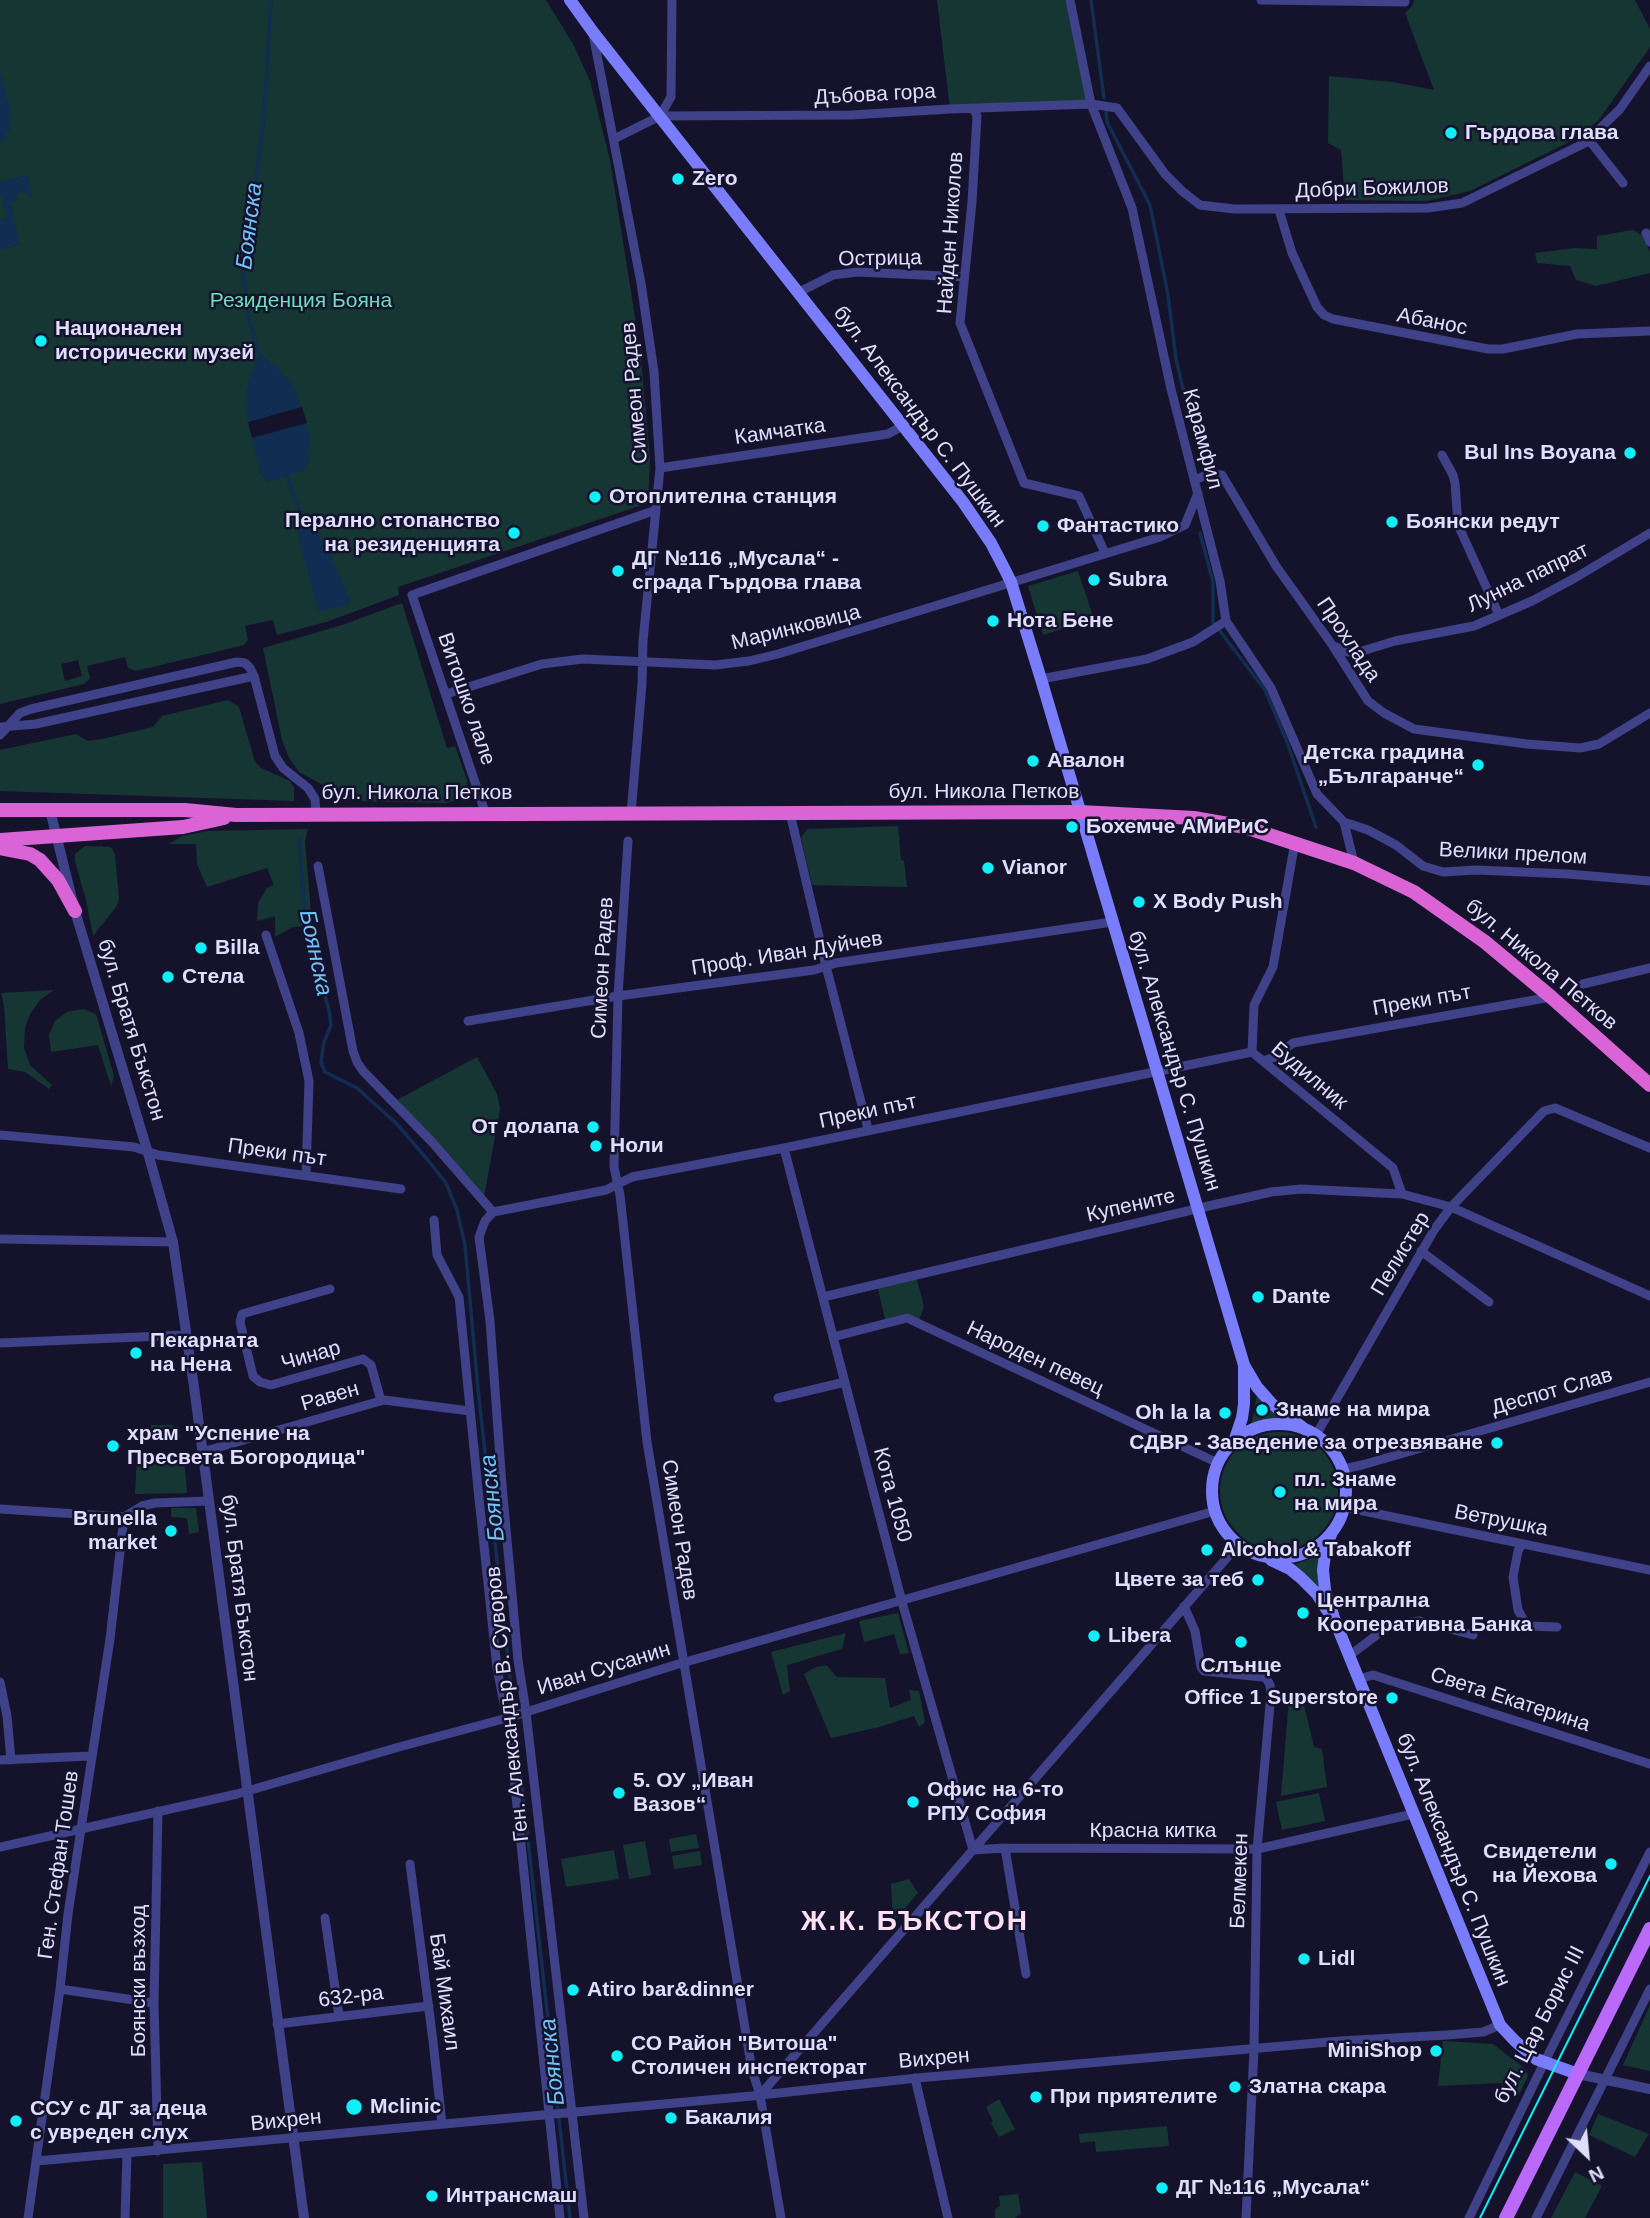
<!DOCTYPE html>
<html>
<head>
<meta charset="utf-8">
<style>
  body { margin:0 }
  #map { position:relative; width:1650px; height:2218px; overflow:hidden; background:#15132c; font-family:Arial,sans-serif }
  canvas { display:block }
  .north { position:absolute; left:1552px; top:2120px; width:70px; height:70px; -webkit-text-stroke:5px #15132c; paint-order:stroke; rotate:154deg; font-size:19px; font-weight:700; line-height:28px; text-align:center; color:#e0defe }
  .north::after { content:''; display:block; margin:auto; width:24px; height:32px; background:#e0defe; clip-path:polygon(50% 0,100% 100%,50% 72%,0 100%) }
</style>
</head>
<body>
<div id="map">
<canvas width="1650" height="2218"></canvas>
<div class="north">N</div>
</div>
<script>
const ctx = document.querySelector('canvas').getContext('2d');
ctx.lineJoin = 'round';
function paint(path, color) { ctx.fillStyle = color; ctx.fill(path, 'evenodd'); }
const shape = rows => new Path2D(rows.map(r => 'M' + r).join(''));
function strokePath(path, color, width, dash) { ctx.strokeStyle = color; ctx.lineWidth = width; ctx.lineCap = dash ? 'butt' : 'round'; ctx.setLineDash(dash || []); ctx.stroke(path); }
function drawText(font, color, halo, rows, align = 'center') {
  ctx.font = font + ' Arial,sans-serif'; ctx.lineWidth = 5; ctx.setLineDash([]); ctx.textBaseline = 'middle'; ctx.strokeStyle = halo; ctx.fillStyle = color; for (const [text, x, y, turn = 0] of rows) {
    ctx.save(); ctx.translate(x, y); ctx.rotate((+turn || 0) * Math.PI / 180); ctx.textAlign = isNaN(turn) ? turn : align; if (halo) ctx.strokeText(text, 0, 0); ctx.fillText(text, 0, 0); ctx.restore();
  }
}
paint(shape([
  [0,0,546,0,573,44,590,81,610,160,640,349,650,458,648,503,398,587,399,595,329,621,277,635,273,620,249,625,245,626,248,640,244,645,136,671,128,668,125,657,87,666,90,678,84,684,0,704],
  [78,660,82,676,65,681,61,664],
  [937,0,1070,0,1091,104,950,109],
  [1414,0,1635,0,1650,29,1650,47,1598,121,1567,143,1470,191,1427,201,1345,200,1341,150,1328,143,1329,76,1393,82,1434,90,1405,13,1412,6],
  [1633,230,1642,235,1650,252,1650,273,1596,286,1576,280,1570,266,1537,263,1535,253,1575,248,1597,249,1597,236],
  [1078,571,1094,619,1043,635,1028,586],
  [402,603,447,748,455,746,467,780,468,797,446,803,352,801,299,772,289,758,282,740,263,648,342,625],
  [228,700,239,707,255,762,261,768,290,781,294,788,294,801,0,791,0,750,76,734,88,741,102,739,153,727,162,716],
  [898,826,901,860,904,861,907,887,812,885,801,838,807,829],
  [308,829,305,841,312,925,293,927,275,937,275,916,257,921,258,903,267,888,274,885,267,868,207,887,197,864,196,844,169,844,182,836,208,831],
  [85,846,111,847,115,854,119,899,116,907,93,936,86,900,75,861,75,854],
  [54,990,40,1000,30,1014,25,1028,24,1048,30,1065,52,1085,49,1089,25,1072,8,1069,4,1006,1,993],
  [83,1009,96,1014,114,1076,111,1086,98,1045,51,1052,49,1035,55,1021,67,1012],
  [477,1057,497,1094,500,1109,484,1197,395,1101],
  [916,1276,924,1306,918,1323,907,1318,886,1323,877,1285],
  [1257,1395,1284,1419,1268,1420,1251,1427],
  [151,1425,170,1425,179,1428,181,1438,152,1439],
  '1220 1491a59 59 0 1 1 118 0a59 59 0 1 1-118 0Z',
  [137,1457,184,1457,187,1493,135,1494],
  [171,1508,196,1508,199,1532,189,1534,187,1518,171,1517],
  [1321,1554,1321,1590,1291,1566],
  [898,1613,909,1653,900,1654,894,1634,864,1642,859,1621],
  [846,1633,842,1649,787,1665,790,1691,783,1695,771,1652],
  [826,1665,837,1677,885,1678,890,1708,911,1700,909,1690,919,1691,925,1722,919,1727,914,1716,879,1727,831,1738,804,1674,814,1668],
  [1302,1697,1314,1747,1322,1749,1327,1787,1281,1796,1289,1698],
  [1319,1793,1325,1821,1282,1830,1276,1802],
  [696,1834,699,1848,671,1852,669,1839],
  [645,1841,651,1875,629,1879,623,1845],
  [614,1850,619,1879,566,1887,561,1859],
  [700,1851,702,1865,674,1869,672,1856],
  [909,1879,918,1893,893,1922,891,1884],
  [1650,2005,1650,2071,1623,2065],
  [1443,2041,1493,2044,1525,2069,1528,2076,1518,2096,1512,2092,1509,2086,1502,2083,1438,2086],
  [999,2099,1015,2129,999,2137,991,2123,993,2121,986,2107],
  [1598,2114,1649,2134,1635,2157,1589,2135],
  [1167,2126,1169,2146,1096,2152,1095,2141,1080,2143,1079,2134],
  [202,2162,207,2218,163,2218,163,2164],
  [1575,2172,1602,2186,1585,2218,1551,2218],
  [1018,2194,1021,2213,1015,2218,995,2218,995,2209,1000,2206,999,2196]
]), '#163633');
paint(shape([
  [0,72,12,119,9,120,10,132,5,133,6,140,0,141],
  [27,175,32,196,28,197,26,192,16,195,17,201,10,203,20,245,0,250,0,220,7,217,2,196,0,196,0,181],
  [259,354,276,366,295,388,310,438,309,460,305,470,269,482,263,478,260,471,248,422,246,401,249,378],
  [299,510,320,537,330,553,351,603,318,612,310,578,300,545,298,529]
]), '#112d51');
paint(shape([
  [302,407,307,423,252,438,248,422]
]), '#15132c');
strokePath(shape([
  [1091,0,1104,98],
  [1106,111,1107,122,1150,205,1168,295,1176,359,1190,418],
  [260,358,248,315,243,274,264,117,271,0],
  [286,474,300,513],
  [1200,533,1213,582,1213,622,1265,690,1287,742,1316,827],
  [299,839,306,930,329,1010,331,1025,324,1042,321,1062,325,1072,357,1088,397,1124,427,1159,446,1183,457,1210,465,1245,478,1389,570,2218]
]), '#112d51', 3.5);
strokePath(shape([
  [1070,0,1091,104,1132,208,1171,389,1220,581,1226,621,1271,688,1317,794,1344,822,1354,863],
  [1261,0,1405,2,1405,0],
  [593,34,641,283,654,372,660,468,643,641,642,684,631,814],
  [973,108,977,116,972,202,960,323,1024,483,1079,496,1105,553],
  [660,116,671,97,672,0],
  [614,139,660,116,851,115,950,109,1091,104,1117,108,1165,174,1182,191,1200,205,1234,209,1428,208,1462,203,1585,143,1620,109,1650,66],
  [1589,140,1623,183],
  [1279,210,1292,253,1317,307,1324,315,1333,319,1488,349,1503,349,1577,334,1650,331],
  [1646,233,1650,242],
  [799,292,833,275,858,272,964,277],
  [1442,455,1453,475,1455,483,1458,525,1499,615],
  [660,468,888,434,904,425],
  [1195,480,1208,474,1222,475,1276,566,1333,646,1368,701,1384,713,1414,729,1527,744,1580,748,1599,744,1650,713],
  [1333,646,1348,652,1359,652,1395,641,1474,626,1532,601,1575,578,1650,533],
  [1041,679,1147,659,1193,642,1226,621],
  [446,694,542,664,583,659,715,665,749,661,778,654,1160,537,1185,525,1198,493],
  [0,727,36,724,254,676],
  [0,735,20,713,31,709,237,662,245,663,250,668,254,676,275,756,283,768,308,788,315,799,316,814],
  [790,813,826,966,868,1129],
  [486,815,412,595,656,510],
  [1344,822,1368,830,1396,845,1423,866,1443,872,1476,870,1568,874,1650,881],
  [628,841,618,996,614,1167,620,1195,647,1442,752,2070,760,2095,781,2218],
  [1295,842,1273,967,1254,1005,1252,1052,1393,1168,1402,1194],
  [318,866,353,1051,357,1062,363,1071,432,1142,493,1212],
  [266,935,299,1033,309,1081,306,1175],
  [1583,984,1650,968],
  [468,1021,618,996,814,970,836,963,1112,922],
  [1263,1061,1275,1057,1293,1043,1551,997],
  [0,1135,134,1147,158,1155,401,1189],
  [784,1148,902,1602,973,1850,1005,1848,1257,1849,1413,1814],
  [493,1212,485,1221,479,1237,490,1321,502,1485,518,1660,526,1712,584,2218],
  [493,1212,606,1190,632,1177,784,1148,1252,1052],
  [434,1220,437,1255,459,1297,478,1489,497,1668,509,1729,560,2218],
  [0,1239,173,1242],
  [1421,1251,1489,1302],
  [330,1289,242,1314,240,1322,253,1376,260,1382,271,1385,363,1359,371,1365,381,1401],
  [823,1297,1213,1205,1271,1192,1301,1189,1402,1194,1451,1207,1650,1296],
  [833,1337,907,1318,1218,1463],
  [0,1343,185,1335],
  [778,1398,845,1382],
  [1316,1435,1434,1230,1451,1207,1544,1111,1555,1108,1650,1148],
  [202,1452,384,1400,470,1411],
  [1343,1469,1362,1465,1650,1382],
  [1344,1507,1650,1570],
  [0,1509,124,1517,142,1506,155,1503,209,1501],
  [1522,1544,1518,1551,1513,1577,1518,1610,1527,1626,1557,1627],
  [1184,1606,1195,1631,1201,1667,1204,1671,1262,1677,1266,1678,1270,1685,1271,1694,1257,1849,1254,2049,1246,2218],
  [1349,1656,1382,1631,1396,1624,1420,1621,1473,1635],
  [1359,1679,1373,1675,1650,1764],
  [0,1682,7,1716,11,1760],
  [0,1760,91,1756],
  [158,1811,154,2003,158,2151],
  [0,1847,237,1794,399,1747,507,1718,675,1665,1215,1511],
  [1005,1848,1026,1974],
  [410,1864,433,2041,442,2124],
  [325,1918,339,2016],
  [60,1989,154,2003],
  [277,2024,429,2006],
  [915,2078,948,2218],
  [760,2095,1238,1545],
  [37,2161,752,2096,917,2078,1340,2041,1447,2035,1483,2032,1500,2025],
  [28,2218,60,1989,68,1914,110,1639,124,1517],
  [125,2218,127,2154],
  [1469,2218,1544,2063,1650,1852],
  [1536,2218,1650,1989]
]), '#3f4189', 9);
strokePath(shape([
  [50,810,75,911,148,1153,173,1242,194,1387,304,2218],
  [1578,2074,1650,2089]
]), '#3f4189', 10);
strokePath(shape([
  [570,0,593,32,963,502,991,543,1004,568,1011,582,1041,679,1244,1365,1257,1387,1272,1404,1306,1430],
  '1212 1491a67 67 0 1 1 134 0a67 67 0 1 1-134 0Z',
  [1234,1442,1242,1418,1244,1404,1244,1367],
  [1332,1532,1326,1547,1323,1570,1325,1590,1335,1621,1500,2025,1515,2041,1536,2059,1578,2074],
  [1271,1560,1290,1569,1301,1578,1317,1594,1327,1610]
]), '#797dfb', 12);
strokePath(shape([
  [1506,2218,1650,1929]
]), '#bb69fa', 14);
strokePath(shape([
  [0,810,185,810,236,815,1080,812,1194,818,1245,827,1354,863,1414,892,1485,942,1551,997,1650,1085],
  [0,840,183,827,224,818],
  [0,848,30,854,40,860,58,880,75,911]
]), '#da64d6', 14);
strokePath(shape([
  [1480,2218,1650,1876]
]), '#11eef7', 2);
for (const [x, y, r, color] of [
  [1451,133,7,"#11eef7"],
  [678,179,7,"#11eef7"],
  [41,341,7,"#11eef7"],
  [1630,453,7,"#11eef7"],
  [595,497,7,"#11eef7"],
  [1392,522,7,"#11eef7"],
  [1043,526,7,"#11eef7"],
  [514,533,7,"#11eef7"],
  [618,571,7,"#11eef7"],
  [1094,580,7,"#11eef7"],
  [993,621,7,"#11eef7"],
  [1033,761,7,"#11eef7"],
  [1478,765,7,"#11eef7"],
  [1072,827,7,"#11eef7"],
  [988,868,7,"#11eef7"],
  [1139,902,7,"#11eef7"],
  [201,948,7,"#11eef7"],
  [168,977,7,"#11eef7"],
  [593,1127,7,"#11eef7"],
  [596,1146,7,"#11eef7"],
  [1258,1297,7,"#11eef7"],
  [136,1353,7,"#11eef7"],
  [1262,1410,7,"#11eef7"],
  [1225,1413,7,"#11eef7"],
  [1497,1443,7,"#11eef7"],
  [113,1446,7,"#11eef7"],
  [1280,1492,7,"#11eef7"],
  [171,1531,7,"#11eef7"],
  [1207,1550,7,"#11eef7"],
  [1258,1580,7,"#11eef7"],
  [1303,1613,7,"#11eef7"],
  [1094,1636,7,"#11eef7"],
  [1241,1642,7,"#11eef7"],
  [1392,1698,7,"#11eef7"],
  [619,1793,7,"#11eef7"],
  [913,1802,7,"#11eef7"],
  [1611,1864,7,"#11eef7"],
  [1304,1959,7,"#11eef7"],
  [573,1990,7,"#11eef7"],
  [1436,2051,7,"#11eef7"],
  [617,2056,7,"#11eef7"],
  [1235,2087,7,"#11eef7"],
  [1036,2097,7,"#11eef7"],
  [354,2107,9,"#11eef7"],
  [671,2118,7,"#11eef7"],
  [16,2121,7,"#11eef7"],
  [1162,2188,7,"#11eef7"],
  [432,2196,7,"#11eef7"]
]) { const dot = new Path2D(); dot.arc(x, y, r, 0, 2 * Math.PI); ctx.fillStyle = color; ctx.fill(dot); strokePath(dot, '#15132c', 2.5); }
drawText('21px', '#e0defe', '#15132c', [
  ["Дъбова гора",875,95,-3],
  ["Добри Божилов",1372,189,-2],
  ["Найден Николов",951,233,-86],
  ["Острица",880,259,-1],
  ["Абанос",1432,322,11],
  ["Симеон Радев",635,393,-95],
  ["бул. Александър С. Пушкин",919,417,53],
  ["Камчатка",780,432,-8],
  ["Карамфил",1202,439,75],
  ["Лунна папрат",1528,578,-26],
  ["Маринковица",796,628,-14],
  ["Прохлада",1348,640,56],
  ["Витошко лале",466,699,71],
  ["бул. Никола Петков",984,792],
  ["бул. Никола Петков",417,793],
  ["Велики прелом",1513,854,3],
  ["Проф. Иван Дуйчев",787,954,-9],
  ["бул. Никола Петков",1541,965,40],
  ["Симеон Радев",603,968,-87],
  ["Преки път",1422,1001,-10],
  ["бул. Братя Бъкстон",131,1030,73],
  ["бул. Александър С. Пушкин",1174,1061,73],
  ["Будилник",1309,1076,40],
  ["Преки път",868,1112,-12],
  ["Преки път",277,1153,8],
  ["Купените",1131,1206,-13],
  ["Пелистер",1401,1254,-59],
  ["Чинар",311,1356,-16],
  ["Народен певец",1035,1359,25],
  ["Деспот Слав",1552,1392,-16],
  ["Равен",330,1397,-16],
  ["Кота 1050",892,1495,75],
  ["Ветрушка",1501,1521,11],
  ["Симеон Радев",679,1530,81],
  ["бул. Братя Бъкстон",239,1588,83],
  ["Иван Сусанин",604,1669,-17],
  ["Света Екатерина",1510,1700,18],
  ["Ген. Александър В. Суворов",508,1704,-96],
  ["Красна китка",1153,1831],
  ["бул. Александър С. Пушкин",1453,1860,68],
  ["Ген. Стефан Тошев",59,1865,-82],
  ["Белмекен",1240,1881,-88],
  ["Боянски възход",139,1981,-90],
  ["Бай Михаил",444,1992,82],
  ["632-ра",351,1997,-7],
  ["бул. Цар Борис III",1540,2025,-63],
  ["Вихрен",934,2059,-5],
  ["Вихрен",286,2121,-6]
]);
drawText('bold 21px', '#e0defe', '#15132c', [
  ["Гърдова глава",1465,133],
  ["Zero",692,179],
  ["Национален",55,329],
  ["исторически музей",55,353],
  ["Bul Ins Boyana",1616,453,"right"],
  ["Отоплителна станция",609,497],
  ["Перално стопанство",500,521,"right"],
  ["на резиденцията",500,545,"right"],
  ["Боянски редут",1406,522],
  ["Фантастико",1057,526],
  ["ДГ №116 „Мусала“ -",632,559],
  ["сграда Гърдова глава",632,583],
  ["Subra",1108,580],
  ["Нота Бене",1007,621],
  ["Детска градина",1464,753,"right"],
  ["„Българанче“",1464,777,"right"],
  ["Авалон",1047,761],
  ["Бохемче АМиРиС",1086,827],
  ["Vianor",1002,868],
  ["X Body Push",1153,902],
  ["Billa",215,948],
  ["Стела",182,977],
  ["От долапа",579,1127,"right"],
  ["Ноли",610,1146],
  ["Dante",1272,1297],
  ["Пекарната",150,1341],
  ["на Нена",150,1365],
  ["Знаме на мира",1276,1410],
  ["Oh la la",1211,1413,"right"],
  ["храм \"Успение на",127,1434],
  ["Пресвета Богородица\"",127,1458],
  ["СДВР - Заведение за отрезвяване",1483,1443,"right"],
  ["пл. Знаме",1294,1480],
  ["на мира",1294,1504],
  ["Brunella",157,1519,"right"],
  ["market",157,1543,"right"],
  ["Alcohol & Tabakoff",1221,1550],
  ["Цвете за теб",1244,1580,"right"],
  ["Централна",1317,1601],
  ["Кооперативна Банка",1317,1625],
  ["Libera",1108,1636],
  ["Слънце",1241,1666,"center"],
  ["Office 1 Superstore",1378,1698,"right"],
  ["5. ОУ „Иван",633,1781],
  ["Вазов“",633,1805],
  ["Офис на 6-то",927,1790],
  ["РПУ София",927,1814],
  ["Свидетели",1597,1852,"right"],
  ["на Йехова",1597,1876,"right"],
  ["Lidl",1318,1959],
  ["Atiro bar&dinner",587,1990],
  ["СО Район \"Витоша\"",631,2044],
  ["Столичен инспекторат",631,2068],
  ["MiniShop",1422,2051,"right"],
  ["Златна скара",1249,2087],
  ["При приятелите",1050,2097],
  ["Mclinic",370,2107],
  ["ССУ с ДГ за деца",30,2109],
  ["с увреден слух",30,2133],
  ["Бакалия",685,2118],
  ["ДГ №116 „Мусала“",1176,2188],
  ["Интрансмаш",446,2196]
], 'left');
drawText('21px', '#6bdeba', '#15132c', [
  ["Резиденция Бояна",301,301]
]);
drawText('italic 23px', '#70c3fa', '#15132c', [
  ["Боянска",250,226,-83],
  ["Боянска",315,953,78],
  ["Боянска",493,1498,-96],
  ["Боянска",553,2062,-96]
]);
ctx.letterSpacing = '2px';
drawText('bold 28px', '#fee0f5', '#15132c', [
  ["Ж.К. БЪКСТОН",915,1922]
]);
ctx.letterSpacing = '0px';
</script>
</body>
</html>
